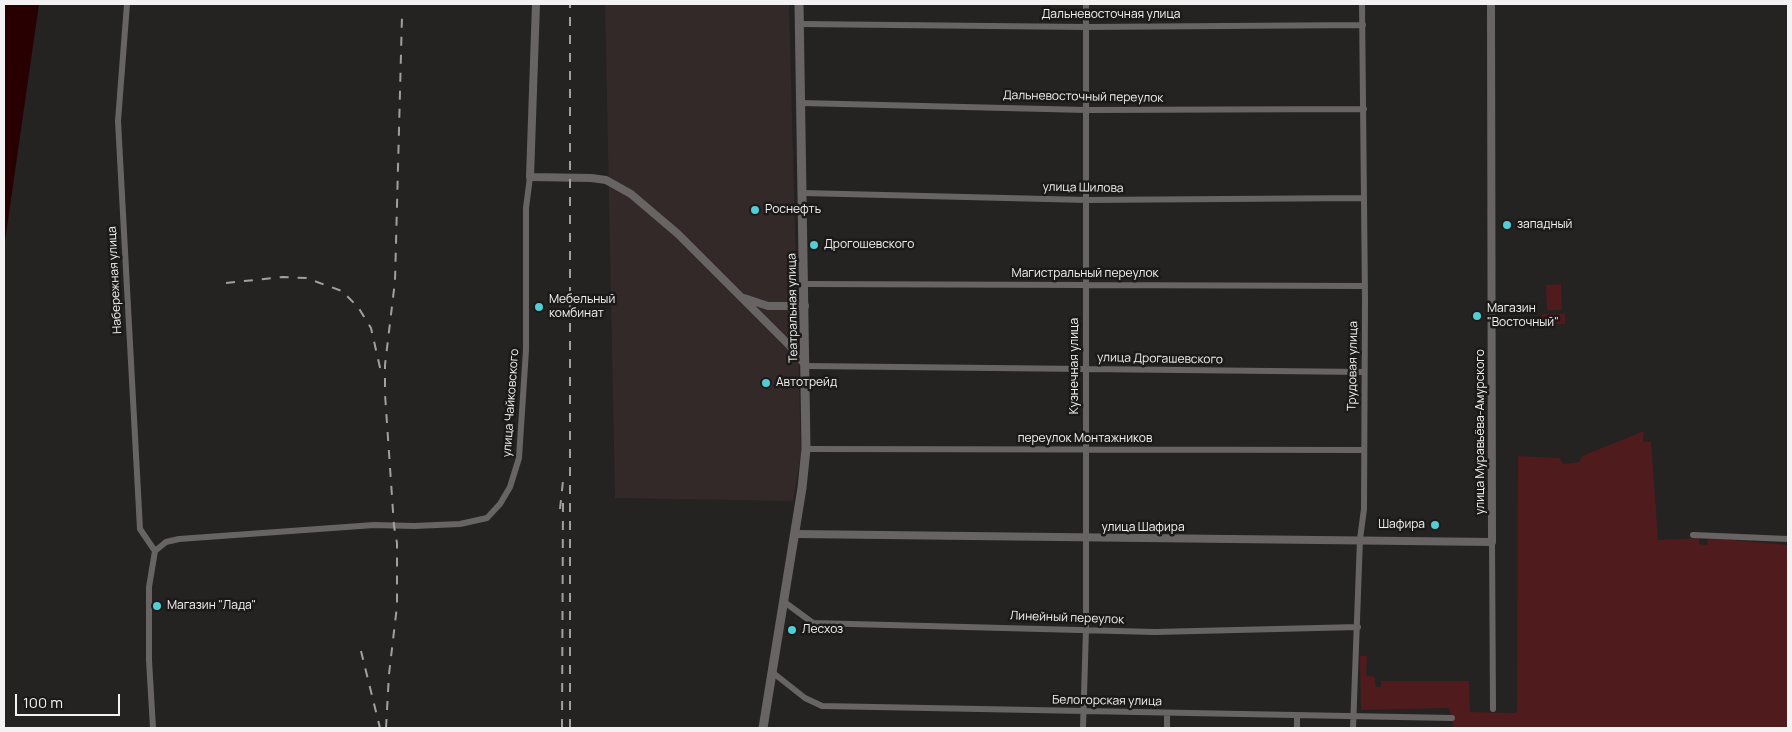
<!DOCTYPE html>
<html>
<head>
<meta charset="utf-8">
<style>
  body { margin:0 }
  #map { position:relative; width:1792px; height:732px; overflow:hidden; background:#252222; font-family:Manrope,sans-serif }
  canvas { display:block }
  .frame { position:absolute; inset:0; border:5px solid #f3f1f1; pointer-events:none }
  .scale { position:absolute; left:15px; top:694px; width:105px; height:22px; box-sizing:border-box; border:2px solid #f3f1f1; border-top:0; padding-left:6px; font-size:15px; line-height:18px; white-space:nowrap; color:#f3f1f1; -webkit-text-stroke:4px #1c1919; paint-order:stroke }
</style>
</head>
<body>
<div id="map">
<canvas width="1792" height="732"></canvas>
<div class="frame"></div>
<div class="scale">100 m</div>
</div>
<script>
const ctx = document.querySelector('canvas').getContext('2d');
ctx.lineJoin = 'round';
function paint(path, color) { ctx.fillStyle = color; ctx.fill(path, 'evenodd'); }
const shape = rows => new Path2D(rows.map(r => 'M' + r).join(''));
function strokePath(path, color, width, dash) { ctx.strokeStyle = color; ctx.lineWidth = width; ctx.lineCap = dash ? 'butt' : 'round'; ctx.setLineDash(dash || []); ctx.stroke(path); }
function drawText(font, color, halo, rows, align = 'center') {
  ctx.font = font + ' Manrope,sans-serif'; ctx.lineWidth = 5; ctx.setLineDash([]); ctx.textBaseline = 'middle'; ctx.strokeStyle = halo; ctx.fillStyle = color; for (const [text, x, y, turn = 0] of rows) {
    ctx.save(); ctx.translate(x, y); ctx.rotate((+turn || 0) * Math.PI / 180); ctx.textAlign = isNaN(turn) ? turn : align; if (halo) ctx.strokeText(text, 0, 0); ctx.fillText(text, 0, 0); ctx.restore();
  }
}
paint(shape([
  [605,4,789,4,801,455,793,501,615,498]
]), '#322928');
paint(shape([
  [1561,284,1562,310,1547,310,1546,285],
  [1542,314,1565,314,1565,324,1542,325],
  [1644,431,1643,442,1651,442,1658,540,1699,538,1699,544,1707,545,1708,538,1788,545,1788,728,1454,728,1449,708,1361,710,1360,656,1367,656,1366,675,1375,677,1376,687,1381,687,1381,681,1469,681,1470,712,1514,713,1517,711,1518,456,1560,458,1563,464,1580,462,1582,456]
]), '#4f1b1c');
paint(shape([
  [4,4,39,4,4,248]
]), '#280002');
strokePath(shape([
  [127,4,118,121,140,529,155,551],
  [800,24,1086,27,1363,25],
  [801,103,1086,110,1364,109],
  [803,193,1087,200,1364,198],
  [805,284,1365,286],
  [806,366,1364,372],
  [806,449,1364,450],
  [1693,535,1788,539],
  [1492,542,1493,709],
  [155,551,166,542,179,539,374,525,414,526,460,524,487,518,500,504,510,487,519,458,526,350,526,208,530,177],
  [783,601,813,623,1155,632,1358,627],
  [772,672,805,698,822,706,1452,718],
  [1297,716,1297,728],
  [153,728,149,660,149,587,155,551],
  [1083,728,1086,629,1086,4],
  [1167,728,1167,714],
  [1353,728,1360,539,1364,509,1365,299,1362,4]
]), '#686464', 6);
strokePath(shape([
  [536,4,530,177,591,178,606,180,631,194,678,234,793,349,806,366],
  [744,298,768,306,805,306],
  [795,534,1492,542,1491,4]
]), '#686464', 8);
strokePath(shape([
  [763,728,802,488,806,449,799,4]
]), '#686464', 9);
strokePath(shape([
  [226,283,283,277,306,278,342,291,358,307,371,328,381,372],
  [560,509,563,481],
  [361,651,380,728],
  [386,728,389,674,397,606,397,543,394,526,385,394,385,365,395,281,402,16],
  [562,728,563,502],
  [570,728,570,4]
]), '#a19f9f', 2, [9, 9]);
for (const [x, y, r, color] of [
  [755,210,5,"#52ccd5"],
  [1507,225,5,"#52ccd5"],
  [814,245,5,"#52ccd5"],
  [539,307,5,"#52ccd5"],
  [1477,316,5,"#52ccd5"],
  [766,383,5,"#52ccd5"],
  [1435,525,5,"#52ccd5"],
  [157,606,5,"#52ccd5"],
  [792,630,5,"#52ccd5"]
]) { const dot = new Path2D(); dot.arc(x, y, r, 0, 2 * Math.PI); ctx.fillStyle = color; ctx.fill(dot); strokePath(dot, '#1c1919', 2); }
drawText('12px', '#f3f1f1', '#1c1919', [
  ["Дальневосточная улица",1111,15],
  ["Дальневосточный переулок",1083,97,1],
  ["улица Шилова",1083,188,1],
  ["Магистральный переулок",1085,274],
  ["Набережная улица",115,280,-93],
  ["Театральная улица",793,308,-91],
  ["улица Дрогашевского",1160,359,1],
  ["Кузнечная улица",1075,366,-90],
  ["Трудовая улица",1353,366,-89],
  ["улица Чайковского",511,403,-86],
  ["улица Муравьёва-Амурского",1481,432,-90],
  ["переулок Монтажников",1085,439],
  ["улица Шафира",1143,528],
  ["Линейный переулок",1067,618,2],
  ["Белогорская улица",1107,701,1]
]);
drawText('12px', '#f3f1f1', '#1c1919', [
  ["Роснефть",765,210],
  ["западный",1517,225],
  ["Дрогошевского",824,245],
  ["Мебельный",549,300],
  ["комбинат",549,314],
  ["Магазин",1487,309],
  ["\"Восточный\"",1487,323],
  ["Автотрейд",776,383],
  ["Шафира",1425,525,"right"],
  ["Магазин \"Лада\"",167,606],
  ["Лесхоз",802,630]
], 'left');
</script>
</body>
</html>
